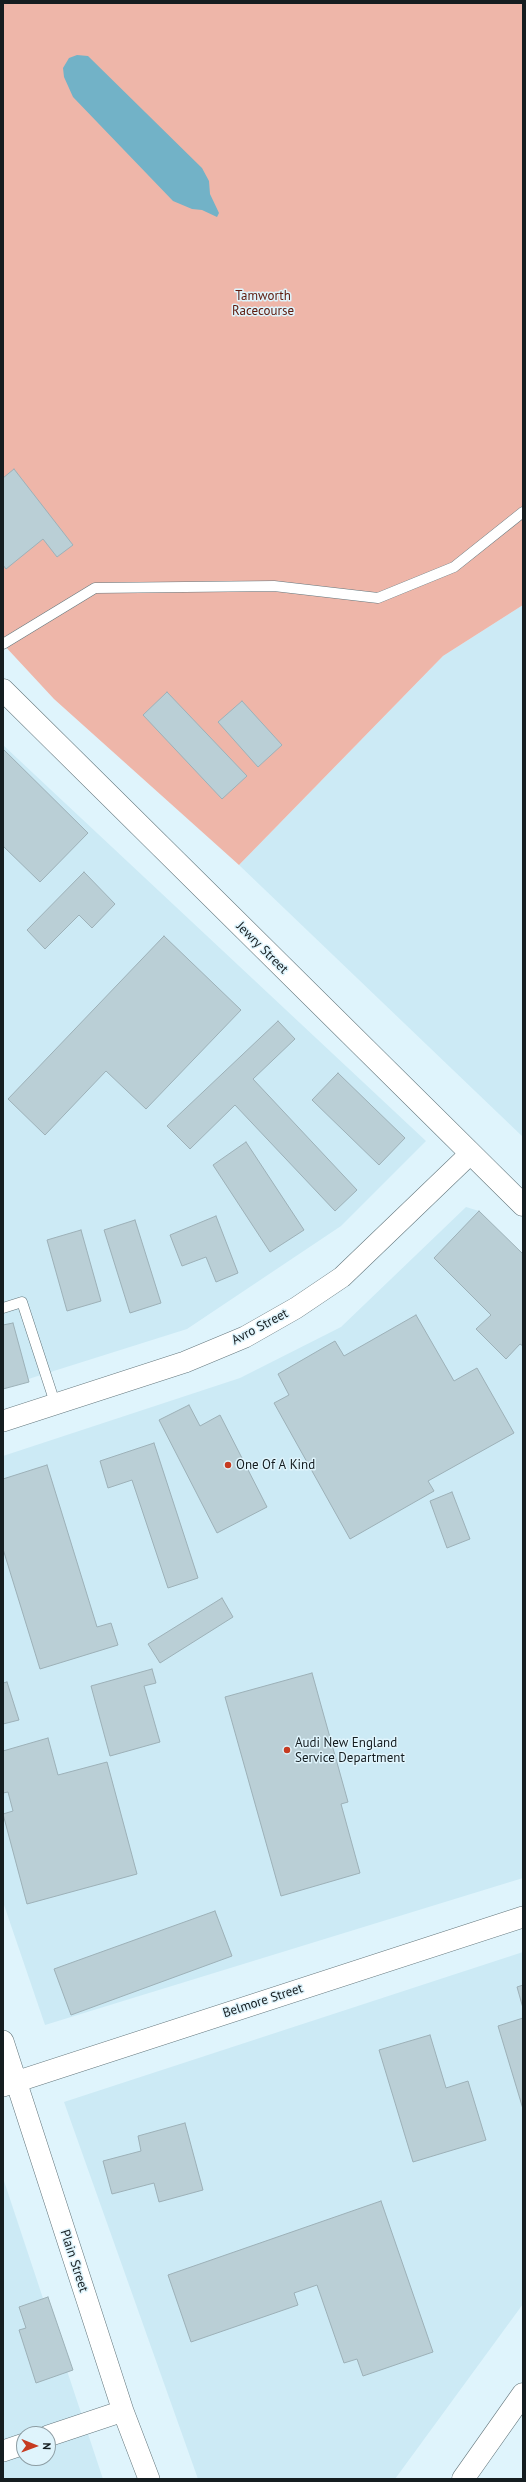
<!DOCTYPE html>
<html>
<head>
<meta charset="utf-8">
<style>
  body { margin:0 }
  #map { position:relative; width:526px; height:2482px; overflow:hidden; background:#dff4fc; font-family:"PT Sans",sans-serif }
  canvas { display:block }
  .frame { position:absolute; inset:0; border:4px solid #151d20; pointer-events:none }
  .north { position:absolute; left:16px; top:2426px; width:40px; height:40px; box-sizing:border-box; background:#dff4fc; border:1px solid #8e9ea4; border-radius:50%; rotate:91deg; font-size:11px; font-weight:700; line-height:16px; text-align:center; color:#151d20 }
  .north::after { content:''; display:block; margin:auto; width:14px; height:18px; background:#c63b21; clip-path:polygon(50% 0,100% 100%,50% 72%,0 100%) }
</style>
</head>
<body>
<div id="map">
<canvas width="526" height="2482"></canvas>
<div class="frame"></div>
<div class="north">N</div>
</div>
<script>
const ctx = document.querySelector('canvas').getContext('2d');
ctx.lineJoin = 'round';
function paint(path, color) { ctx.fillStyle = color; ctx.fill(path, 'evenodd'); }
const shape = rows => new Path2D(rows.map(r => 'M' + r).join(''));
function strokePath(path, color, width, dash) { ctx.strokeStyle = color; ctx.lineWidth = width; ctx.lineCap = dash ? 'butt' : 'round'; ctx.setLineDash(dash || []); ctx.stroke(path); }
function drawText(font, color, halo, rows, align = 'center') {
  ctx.font = font + ' "PT Sans",sans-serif'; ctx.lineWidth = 3; ctx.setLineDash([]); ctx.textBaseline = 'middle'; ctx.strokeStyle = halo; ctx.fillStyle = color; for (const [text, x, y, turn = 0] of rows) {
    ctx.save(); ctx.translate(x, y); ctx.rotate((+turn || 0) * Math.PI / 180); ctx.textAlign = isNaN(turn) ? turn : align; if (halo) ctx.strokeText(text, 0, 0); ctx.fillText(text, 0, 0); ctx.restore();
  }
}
paint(shape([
  [523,605,523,1137,239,865,443,656],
  [3,745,426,1141,341,1226,187,1329,3,1387],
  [466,1207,479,1211,523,1254,523,1878,45,2025,3,1902,3,1456,240,1378,341,1327],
  [523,1952,523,2304,395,2479,198,2479,64,2102],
  [3,2178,103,2479,3,2479],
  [24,2434,48,2434,48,2458,24,2458]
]), '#cceaf5');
paint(shape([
  [3,3,523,3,523,605,443,656,239,865,54,699,3,644]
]), '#eeb6a9');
paint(shape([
  [77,55,88,56,202,168,209,181,210,194,219,213,217,217,202,210,192,209,173,201,73,97,64,77,63,68,69,58]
]), '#72b2c7');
const building = shape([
  [14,469,73,545,57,557,43,539,6,569,3,565,3,478,14,469],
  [167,692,247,776,222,799,143,715,167,692],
  [242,701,282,745,258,767,218,722,242,701],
  [3,749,88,833,40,882,3,846,3,749],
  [84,872,115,904,92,928,79,915,45,949,27,930,84,872],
  [164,936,241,1010,146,1109,106,1071,45,1135,8,1099,164,936],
  [278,1021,295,1039,253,1079,357,1190,335,1211,235,1105,190,1149,167,1126,278,1021],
  [338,1073,405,1138,379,1165,312,1100,338,1073],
  [246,1142,304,1230,270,1252,213,1165,246,1142],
  [479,1211,523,1254,523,1346,520,1344,506,1359,476,1329,491,1315,434,1258,479,1211],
  [216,1216,238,1273,216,1282,206,1257,182,1266,170,1235,216,1216],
  [135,1220,161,1303,130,1313,104,1230,135,1220],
  [81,1230,101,1301,67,1311,47,1240,81,1230],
  [416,1315,454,1381,477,1368,514,1433,428,1481,434,1491,350,1539,274,1403,289,1395,278,1374,335,1341,344,1356,416,1315],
  [13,1323,29,1382,3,1389,3,1325,13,1323],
  [189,1405,200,1426,220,1415,267,1507,217,1533,159,1420,189,1405],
  [154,1443,198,1578,168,1588,132,1480,108,1488,100,1461,154,1443],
  [47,1465,97,1627,111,1623,118,1645,40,1669,3,1549,3,1479,47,1465],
  [452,1492,470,1539,447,1548,430,1501,452,1492],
  [222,1598,233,1617,160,1663,148,1644,222,1598],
  [152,1669,156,1683,144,1686,160,1742,110,1756,91,1686,152,1669],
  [312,1673,348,1802,341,1804,360,1873,281,1896,225,1697,312,1673],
  [7,1682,19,1720,3,1724,3,1683,7,1682],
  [48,1738,58,1775,107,1762,137,1874,27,1904,3,1814,13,1811,8,1792,3,1793,3,1751,48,1738],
  [215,1911,232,1956,71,2015,54,1969,215,1911],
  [523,1985,523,2008,517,1987,523,1985],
  [523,2018,523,2109,498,2026,523,2018],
  [430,2035,446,2088,468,2081,486,2140,413,2162,379,2050,430,2035],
  [185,2123,203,2190,159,2202,154,2183,112,2194,103,2161,141,2151,138,2136,185,2123],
  [381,2201,433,2352,363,2376,357,2359,344,2363,317,2285,294,2293,298,2305,191,2342,168,2275,381,2201],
  [48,2297,73,2370,36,2383,19,2330,26,2328,19,2307,48,2297]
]);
paint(building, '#bacfd6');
strokePath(building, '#9db1b8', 1);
const service = shape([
  [3,644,95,588,274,586,378,598,454,567,523,512],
  [3,1308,22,1302,55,1403]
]);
const minor = shape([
  [3,1421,185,1362,245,1337,296,1308,342,1277,470,1154],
  [3,2041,123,2411,149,2479],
  [3,2086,523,1917],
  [48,2436,123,2411],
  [3,2451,24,2444]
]);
const tertiary = shape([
  [463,2479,523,2394]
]);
const secondary = shape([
  [3,690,523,1205]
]);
strokePath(service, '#64777d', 11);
strokePath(minor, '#64777d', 22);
strokePath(tertiary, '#64777d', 23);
strokePath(secondary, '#64777d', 23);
strokePath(service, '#fff', 10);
strokePath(minor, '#fff', 21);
strokePath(tertiary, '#fff', 22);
strokePath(secondary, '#fff', 22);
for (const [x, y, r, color] of [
  [228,1465,4,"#c63b21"],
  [287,1750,4,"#c63b21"]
]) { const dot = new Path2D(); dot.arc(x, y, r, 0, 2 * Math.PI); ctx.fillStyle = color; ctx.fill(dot); strokePath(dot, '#dff4fc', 1.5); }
drawText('13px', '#5d190c', '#dff4fc', [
  ["Tamworth",263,296],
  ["Racecourse",263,311]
]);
drawText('13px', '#151d20', '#dff4fc', [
  ["Jewry Street",262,948,45],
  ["Avro Street",260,1327,-28],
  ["Belmore Street",263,2001,-18],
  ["Plain Street",74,2261,72]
]);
drawText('13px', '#151d20', '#dff4fc', [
  ["One Of A Kind",236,1465],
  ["Audi New England",295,1743],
  ["Service Department",295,1758]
], 'left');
</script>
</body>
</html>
